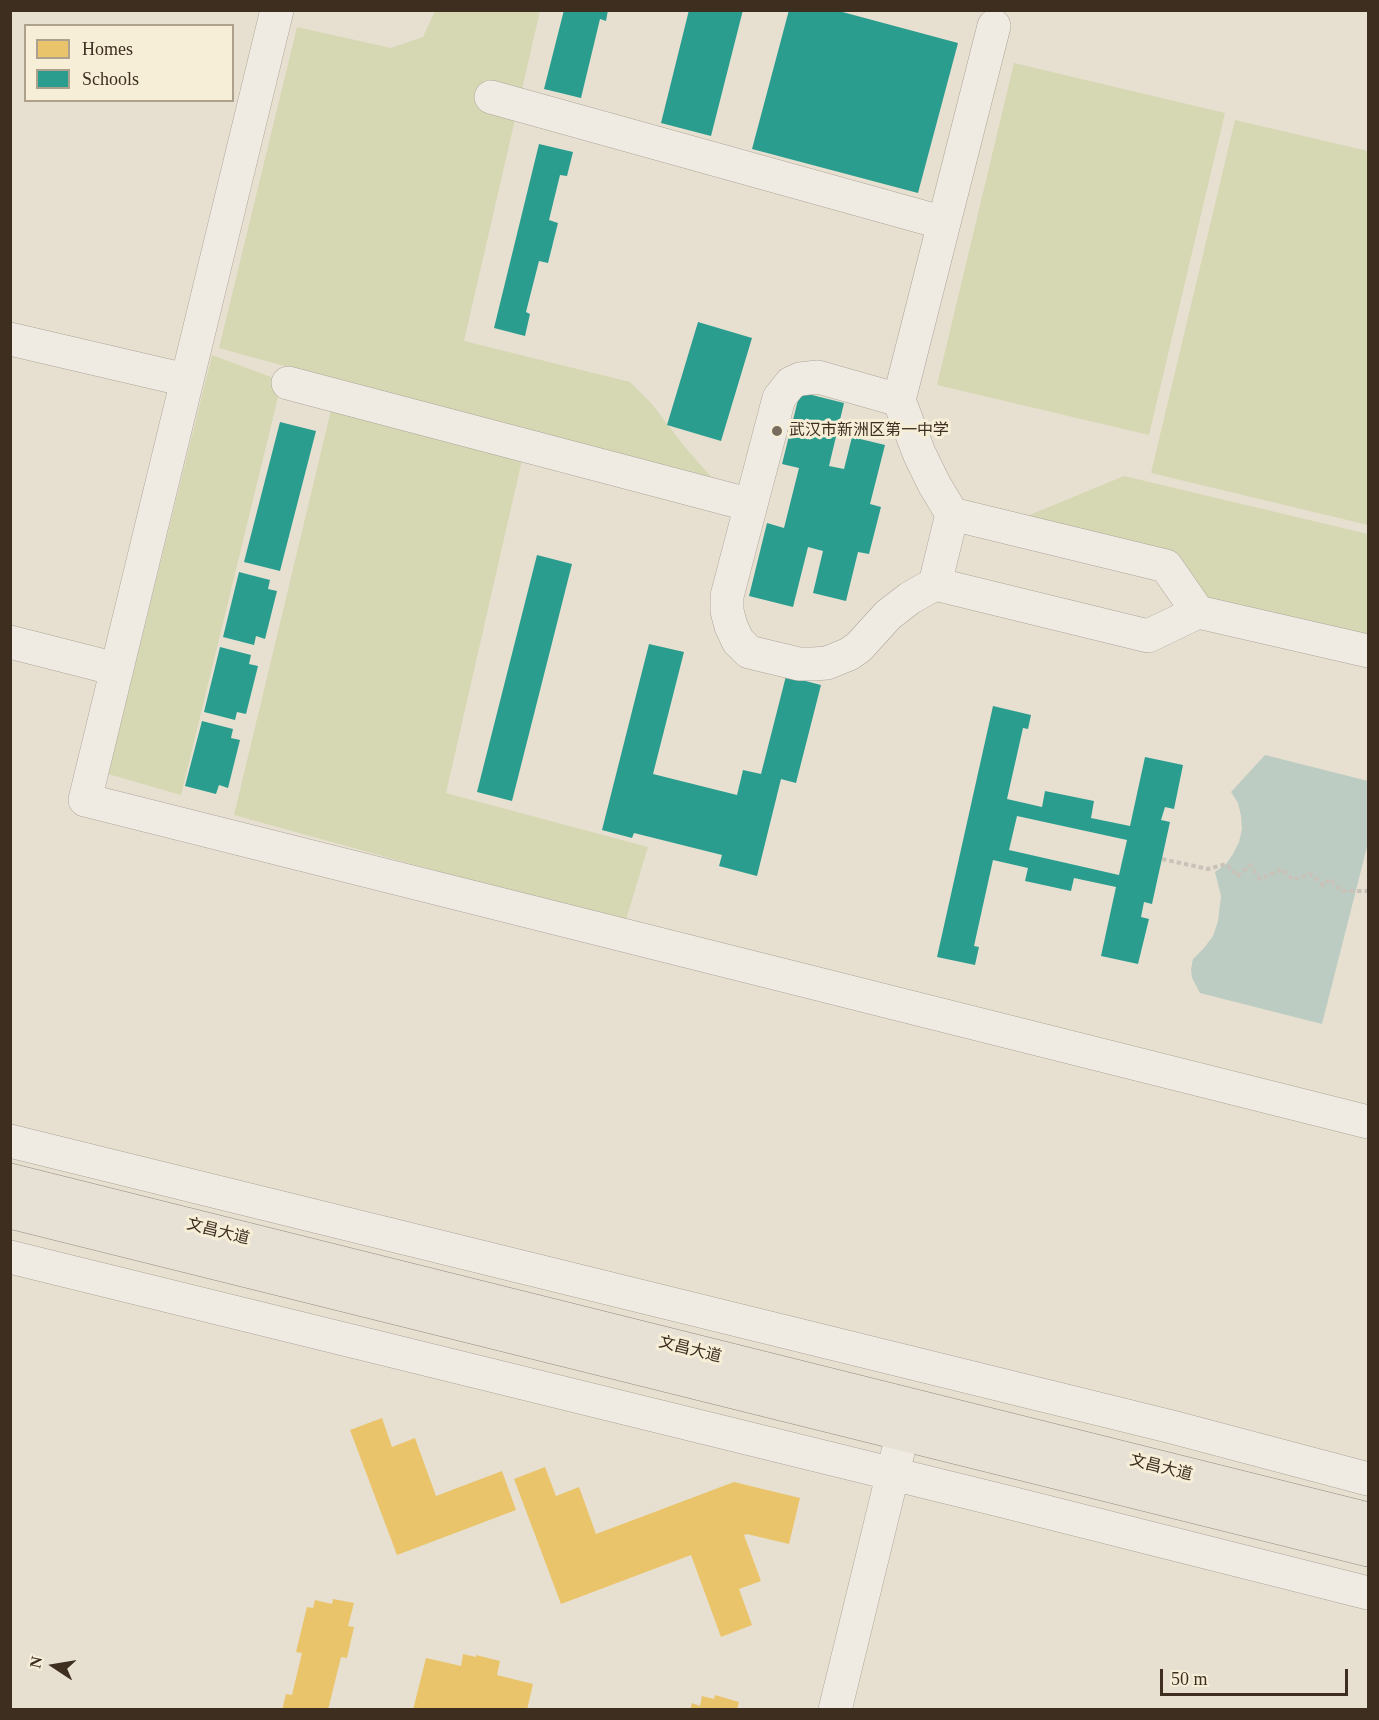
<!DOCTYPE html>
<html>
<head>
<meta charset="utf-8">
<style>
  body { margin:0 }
  #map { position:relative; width:1379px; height:1720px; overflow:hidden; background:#e7e0d1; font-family:"Times New Roman",serif }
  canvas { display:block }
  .frame { position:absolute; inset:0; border:12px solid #3d2e20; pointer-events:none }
  .legend { position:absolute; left:24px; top:24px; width:210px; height:78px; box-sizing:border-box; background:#f7eed8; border:2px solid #ada18e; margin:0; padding:8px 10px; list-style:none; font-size:18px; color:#3d2e20 }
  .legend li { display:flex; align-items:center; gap:12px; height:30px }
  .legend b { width:30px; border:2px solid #ada18e }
  .north { position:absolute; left:24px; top:1636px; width:60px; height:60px; -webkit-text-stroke:4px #f7eed8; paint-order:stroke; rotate:282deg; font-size:16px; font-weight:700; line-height:24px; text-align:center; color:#3d2e20 }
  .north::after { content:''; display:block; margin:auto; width:21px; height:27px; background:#3d2e20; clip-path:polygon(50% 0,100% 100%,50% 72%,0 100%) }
  .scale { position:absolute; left:1160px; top:1669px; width:188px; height:27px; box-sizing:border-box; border:3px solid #3d2e20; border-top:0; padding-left:8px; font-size:18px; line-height:21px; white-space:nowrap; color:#3d2e20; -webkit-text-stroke:4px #f7eed8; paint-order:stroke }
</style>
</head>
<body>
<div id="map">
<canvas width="1379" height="1720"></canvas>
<div class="frame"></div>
<ul class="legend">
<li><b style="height:16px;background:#e9c46a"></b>Homes</li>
<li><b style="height:16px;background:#2a9d8f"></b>Schools</li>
</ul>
<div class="north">N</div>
<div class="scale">50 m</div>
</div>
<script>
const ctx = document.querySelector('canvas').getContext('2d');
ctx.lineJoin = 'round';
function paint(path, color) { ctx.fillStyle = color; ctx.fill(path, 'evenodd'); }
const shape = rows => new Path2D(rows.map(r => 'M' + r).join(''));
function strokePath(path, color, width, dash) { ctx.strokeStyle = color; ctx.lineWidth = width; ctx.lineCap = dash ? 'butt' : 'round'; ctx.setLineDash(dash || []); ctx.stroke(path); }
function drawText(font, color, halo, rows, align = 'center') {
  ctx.font = font + ' "Times New Roman","Noto Sans SC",serif'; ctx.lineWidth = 6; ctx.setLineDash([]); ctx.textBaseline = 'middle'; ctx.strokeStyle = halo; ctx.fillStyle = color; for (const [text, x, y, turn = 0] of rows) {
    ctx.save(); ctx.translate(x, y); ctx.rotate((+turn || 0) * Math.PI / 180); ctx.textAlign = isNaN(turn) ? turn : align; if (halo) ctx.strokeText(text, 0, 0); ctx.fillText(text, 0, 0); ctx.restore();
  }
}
paint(shape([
  [435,11,540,11,464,341,630,382,652,404,684,446,720,487,219,348,297,27,391,48,423,37],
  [1014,63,1225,113,1149,435,937,385],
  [1235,120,1368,151,1368,525,1151,473],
  [212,355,282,381,181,795,108,774],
  [332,406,522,460,446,793,648,847,625,923,234,815],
  [1124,476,1368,534,1368,639,1205,600,1015,521]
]), '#d6d7b3');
paint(shape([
  [1265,755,1368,781,1368,843,1322,1024,1200,993,1192,978,1191,969,1193,959,1204,948,1213,936,1218,921,1221,896,1215,872,1226,864,1233,854,1239,842,1242,829,1241,816,1238,803,1231,792]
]), '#bcccc2');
paint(shape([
  [382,1418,392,1447,415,1438,436,1496,502,1471,516,1510,397,1555,350,1430],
  [545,1467,556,1496,579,1487,596,1534,734,1482,800,1498,789,1544,747,1534,744,1535,761,1581,739,1589,752,1625,721,1637,691,1555,561,1604,514,1479],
  [333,1599,354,1603,348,1626,354,1627,347,1658,341,1657,328,1710,282,1710,286,1694,292,1695,302,1653,296,1652,307,1607,313,1608,315,1600,332,1604],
  [463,1654,476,1657,476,1655,500,1661,497,1675,533,1684,527,1710,413,1710,426,1658,461,1666],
  [715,1695,739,1702,737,1710,690,1710,692,1703,700,1706,702,1696,714,1699]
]), '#e9c46a');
paint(shape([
  [564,10,608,10,606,21,600,19,581,98,544,89],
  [689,10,743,10,711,136,661,123],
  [789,10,835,10,958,43,918,193,752,149],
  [539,144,573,152,567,176,560,175,549,220,558,223,548,263,539,261,526,312,530,314,525,336,494,328],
  [698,322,752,338,721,441,667,425],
  [800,392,844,403,829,466,844,469,852,437,885,445,870,504,881,507,869,554,858,552,846,601,813,593,823,551,808,547,793,607,749,596,767,523,784,528,799,468,782,464],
  [280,422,316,431,280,571,244,562],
  [537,555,572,564,512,801,477,792],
  [239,572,270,580,268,589,277,591,265,639,256,636,254,645,223,637],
  [649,644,684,652,653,774,737,795,743,770,761,774,786,676,821,685,796,783,781,779,757,876,719,866,722,855,634,833,632,838,602,830],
  [220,647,251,655,249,664,258,666,246,714,237,712,235,720,204,712],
  [993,706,1031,715,1028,729,1023,728,1007,799,1042,807,1045,791,1094,801,1091,818,1130,826,1145,757,1183,765,1174,809,1165,807,1161,820,1170,822,1152,904,1144,902,1141,917,1149,919,1138,964,1101,956,1116,887,1074,878,1071,891,1025,881,1028,868,993,860,974,946,979,947,975,965,937,957],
  [1017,816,1127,840,1119,875,1009,850],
  [202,721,233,729,231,738,240,740,228,788,219,785,216,794,185,786]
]), '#2a9d8f');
const minor = shape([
  [277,10,85,800,1368,1122],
  [491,97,944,223],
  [10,339,186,380],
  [288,383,751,505],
  [899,400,994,26],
  [935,584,952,514,1166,566,1198,612,1148,636,935,584,910,598,888,615,859,647,849,654,827,663,813,664,799,664,749,652,738,641,731,626,727,611,727,596,779,398,791,383,800,379,818,377,899,400,919,453,934,484,952,514],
  [1198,612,1368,651],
  [10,642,116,669],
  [10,1141,1172,1427,1368,1479],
  [10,1257,1003,1501,1368,1593],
  [835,1710,898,1452]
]);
const major = shape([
  [10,1180,1368,1519],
  [10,1212,1368,1550]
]);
strokePath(minor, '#ada599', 34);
strokePath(major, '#928b80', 34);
strokePath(shape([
  [1162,859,1208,869,1226,864,1238,876,1250,865,1260,879,1282,869,1293,880,1310,874,1323,885,1330,879,1341,891,1368,891]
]), '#c8c2b9', 4, [4.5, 3]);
strokePath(minor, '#efebe3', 33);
strokePath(major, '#e6e1d4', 33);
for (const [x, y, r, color] of [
  [777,431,6,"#786c5e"]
]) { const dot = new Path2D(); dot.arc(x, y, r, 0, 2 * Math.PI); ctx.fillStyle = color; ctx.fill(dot); strokePath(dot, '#f7eed8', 2); }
drawText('16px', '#3d2e20', '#f7eed8', [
  ["武汉市新洲区第一中学",789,431]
], 'left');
drawText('16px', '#3d2e20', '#f7eed8', [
  ["文昌大道",218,1232,14],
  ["文昌大道",690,1350,14],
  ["文昌大道",1161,1468,14]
]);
</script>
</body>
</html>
